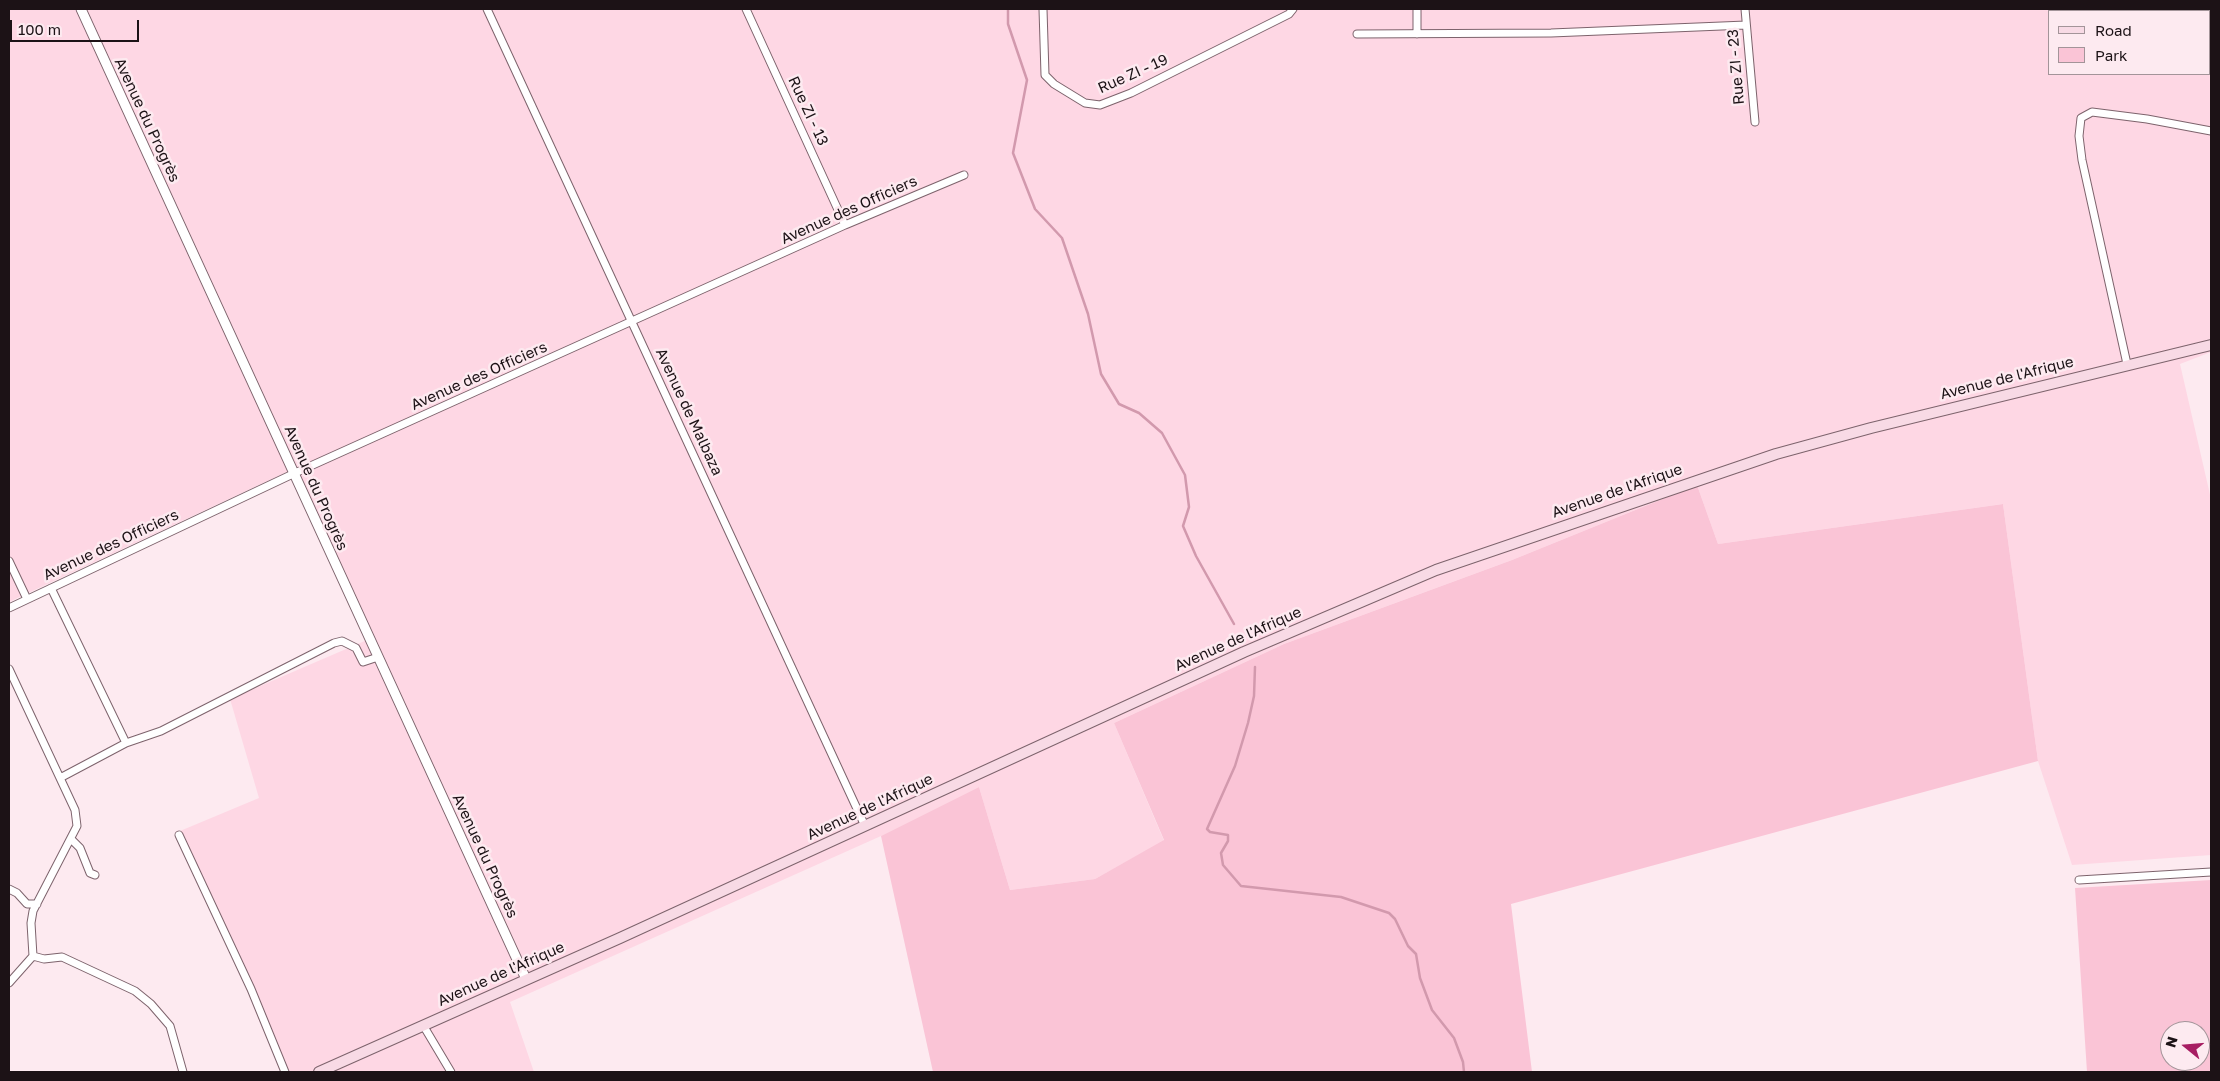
<!DOCTYPE html>
<html>
<head>
<meta charset="utf-8">
<style>
  body { margin:0 }
  #map { position:relative; width:2220px; height:1081px; overflow:hidden; background:#fdeaf0; font-family:"Golos Text",sans-serif }
  canvas { display:block }
  .frame { position:absolute; inset:0; border:10px solid #1c1216; pointer-events:none }
  .legend { position:absolute; left:2048px; top:10px; width:162px; height:65px; box-sizing:border-box; background:#fdeaf0; border:1px solid #a39499; margin:0; padding:6px 9px; list-style:none; font-size:15px; color:#1c1216 }
  .legend li { display:flex; align-items:center; gap:10px; height:25px }
  .legend b { width:25px; border:1px solid #a39499 }
  .north { position:absolute; left:2160px; top:1021px; width:50px; height:50px; box-sizing:border-box; background:#fdeaf0; border:1px solid #a39499; border-radius:50%; rotate:287deg; font-size:14px; font-weight:700; line-height:20px; text-align:center; color:#1c1216 }
  .north::after { content:''; display:block; margin:auto; width:18px; height:22px; background:#a71d62; clip-path:polygon(50% 0,100% 100%,50% 72%,0 100%) }
  .scale { position:absolute; left:10px; top:20px; width:129px; height:22px; box-sizing:border-box; border:2px solid #1c1216; border-top:0; padding-left:6px; font-size:15px; line-height:18px; white-space:nowrap; color:#1c1216; -webkit-text-stroke:4px #fdeaf0; paint-order:stroke }
</style>
</head>
<body>
<div id="map">
<canvas width="2220" height="1081"></canvas>
<div class="frame"></div>
<ul class="legend">
<li><b style="height:6px;background:#f8dae5"></b>Road</li>
<li><b style="height:14px;background:#fac4d6"></b>Park</li>
</ul>
<div class="north">N</div>
<div class="scale">100 m</div>
</div>
<script>
const ctx = document.querySelector('canvas').getContext('2d');
ctx.lineJoin = 'round';
function paint(path, color) { ctx.fillStyle = color; ctx.fill(path, 'evenodd'); }
const shape = rows => new Path2D(rows.map(r => 'M' + r).join(''));
function strokePath(path, color, width, dash) { ctx.strokeStyle = color; ctx.lineWidth = width; ctx.lineCap = dash ? 'butt' : 'round'; ctx.setLineDash(dash || []); ctx.stroke(path); }
function drawText(font, color, halo, rows, align = 'center') {
  ctx.font = font + ' "Golos Text",sans-serif'; ctx.lineWidth = 5; ctx.setLineDash([]); ctx.textBaseline = 'middle'; ctx.strokeStyle = halo; ctx.fillStyle = color; for (const [text, x, y, turn = 0] of rows) {
    ctx.save(); ctx.translate(x, y); ctx.rotate((+turn || 0) * Math.PI / 180); ctx.textAlign = isNaN(turn) ? turn : align; if (halo) ctx.strokeText(text, 0, 0); ctx.fillText(text, 0, 0); ctx.restore();
  }
}
paint(shape([
  [9,9,2211,9,2211,352,2180,364,2211,499,2211,855,2072,865,2038,761,2003,504,1718,544,1697,485,1512,560,1284,644,1114,723,1164,841,1095,879,1010,890,979,787,881,836,510,1002,534,1072,287,1072,180,831,259,798,230,699,367,640,293,469,9,602],
  [2049,11,2209,11,2209,74,2049,74]
]), '#fed7e4');
paint(shape([
  [1697,485,1718,544,2003,504,2038,761,1511,904,1532,1072,933,1072,881,836,979,787,1010,890,1095,879,1164,840,1114,723,1284,644,1512,560],
  [2211,880,2211,1072,2087,1072,2075,888],
  [2170,1031,2200,1031,2200,1061,2170,1061]
]), '#fac4d6');
strokePath(shape([
  [1008,9,1008,24,1027,80,1013,153,1035,209,1062,238,1088,314,1101,374,1119,404,1139,413,1162,433,1185,475,1189,507,1183,526,1196,556,1234,624],
  [1255,667,1254,696,1248,723,1235,766,1207,829,1210,832,1228,835,1228,841,1221,853,1223,865,1241,886,1341,897,1389,913,1395,919,1408,946,1416,954,1420,978,1432,1010,1454,1038,1463,1062,1464,1072]
]), '#d299ad', 2.5);
const minor = shape([
  [487,9,865,826],
  [746,9,845,225],
  [1043,9,1045,75,1054,84,1085,103,1100,105,1131,93,1289,14,1293,9],
  [1417,9,1417,34],
  [1745,9,1755,122],
  [1357,34,1551,33,1746,25],
  [2127,364,2082,160,2079,136,2081,118,2092,112,2147,119,2211,131],
  [9,561,27,599],
  [51,588,126,743],
  [9,608,295,473,845,225,964,175],
  [9,669,60,778,126,743,161,731,334,643,342,641,356,648,363,662,378,657],
  [179,835,251,989,285,1072],
  [71,839,80,848,90,873,95,875],
  [2079,880,2211,872],
  [9,889,17,893,27,904,37,904],
  [33,956,44,959,62,957,135,991,151,1004,170,1026,183,1072],
  [9,983,33,956,31,923,33,911,77,826,75,810,60,778],
  [423,1025,451,1072]
]);
const tertiary = shape([
  [81,9,526,979]
]);
const secondary = shape([
  [319,1072,620,938,1244,652,1436,570,1776,454,1871,428,2211,345]
]);
strokePath(minor, '#7d636c', 9);
strokePath(tertiary, '#7d636c', 11);
strokePath(secondary, '#7d636c', 12);
strokePath(minor, '#fff', 7);
strokePath(tertiary, '#fff', 9);
strokePath(secondary, '#f8dae5', 10);
drawText('15px', '#1c1216', '#fdeaf0', [
  ["Rue ZI - 23",1736,67,-95],
  ["Rue ZI - 19",1133,74,-24],
  ["Rue ZI - 13",808,111,65],
  ["Avenue du Progrès",147,120,65],
  ["Avenue des Officiers",849,210,-24],
  ["Avenue des Officiers",479,376,-24],
  ["Avenue de l'Afrique",2007,378,-14],
  ["Avenue de Malbaza",689,412,65],
  ["Avenue du Progrès",316,488,66],
  ["Avenue de l'Afrique",1617,491,-19],
  ["Avenue des Officiers",111,545,-25],
  ["Avenue de l'Afrique",1238,639,-24],
  ["Avenue de l'Afrique",870,807,-25],
  ["Avenue du Progrès",485,856,65],
  ["Avenue de l'Afrique",501,974,-24]
]);
</script>
</body>
</html>
